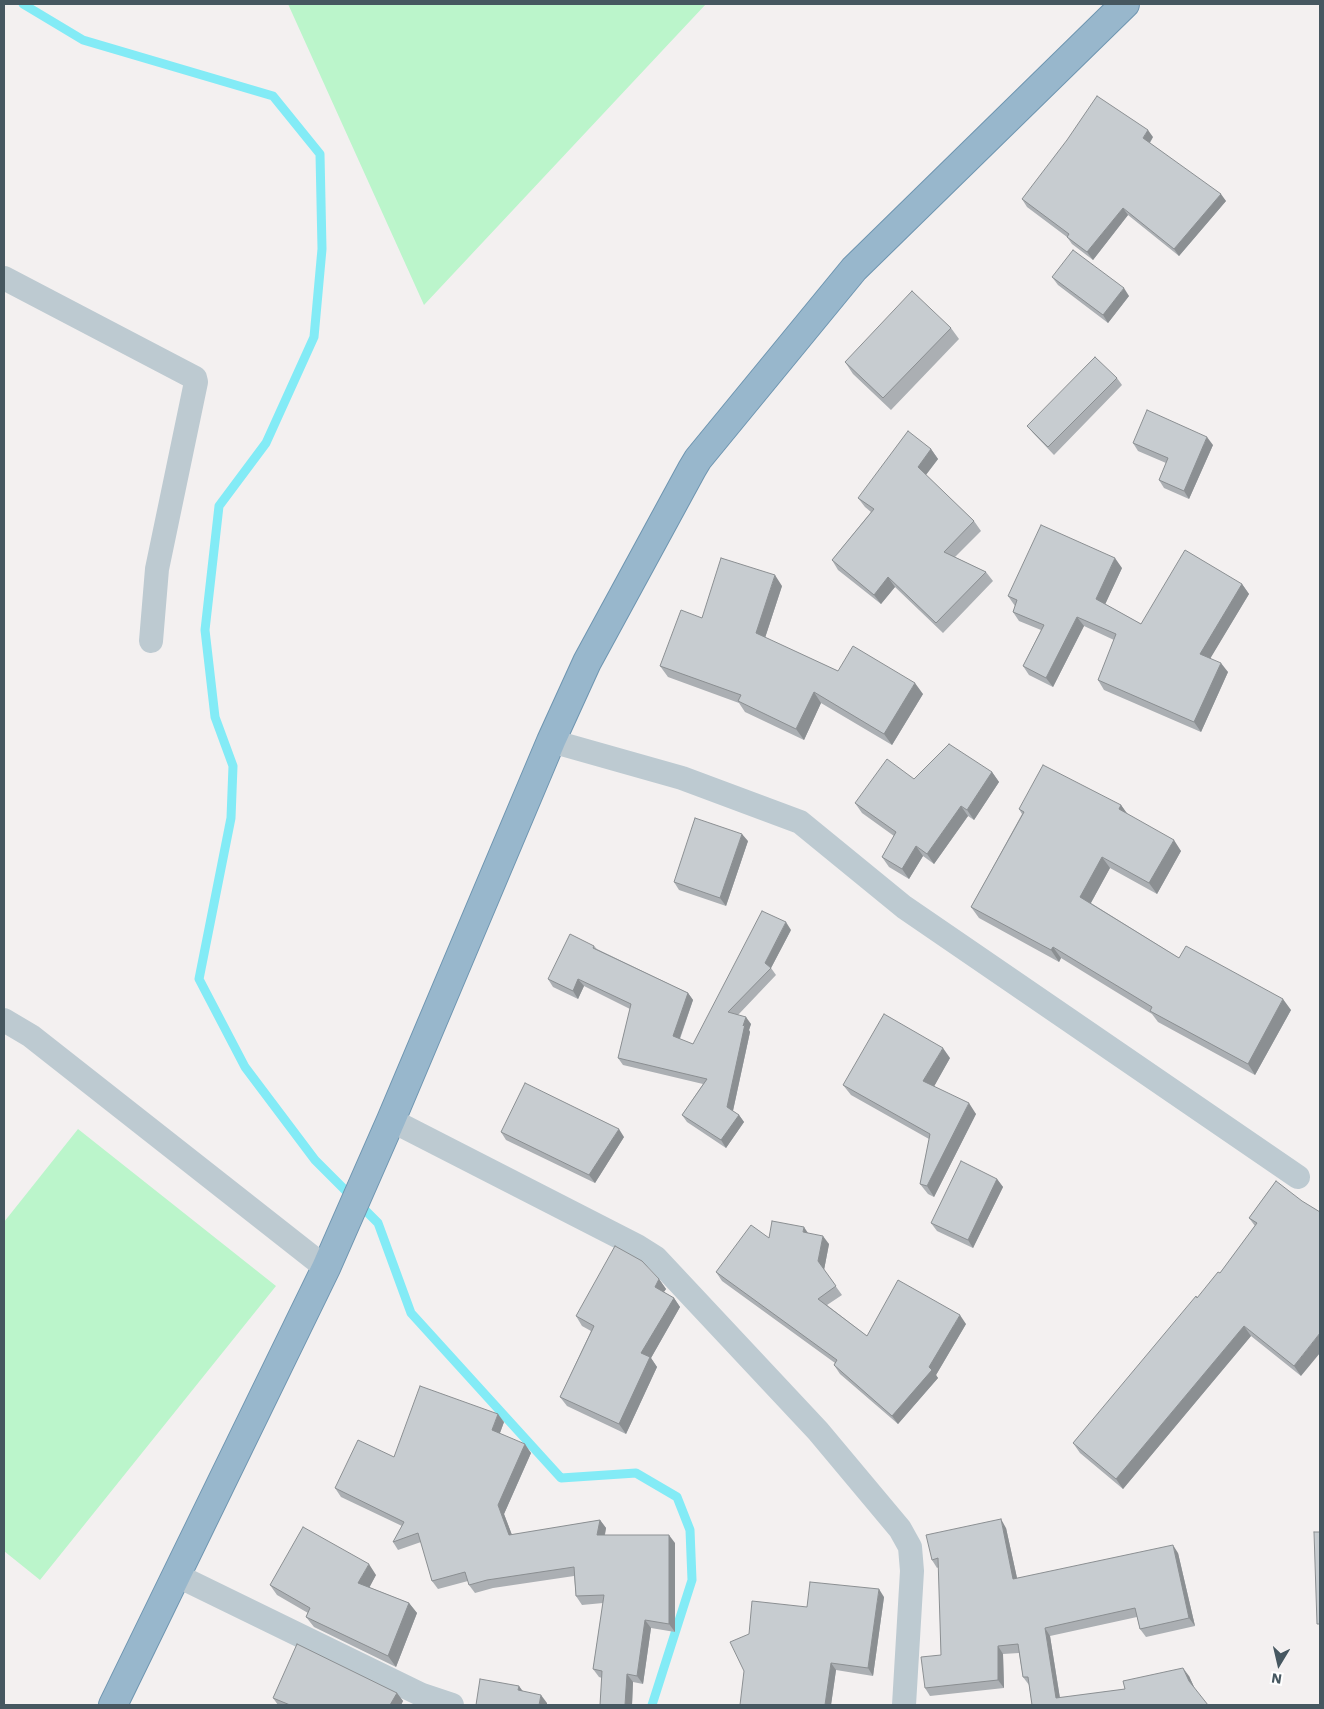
<!DOCTYPE html>
<html>
<head>
<meta charset="utf-8">
<style>
  body { margin:0 }
  #map { position:relative; width:1324px; height:1709px; overflow:hidden; background:#f3f0f0; font-family:"Work Sans",sans-serif }
  canvas { display:block }
  .frame { position:absolute; inset:0; border:5px solid #465760; pointer-events:none }
  .north { position:absolute; left:1254px; top:1639px; width:50px; height:50px; -webkit-text-stroke:4px #fff; paint-order:stroke; rotate:189deg; font-size:14px; font-weight:700; line-height:20px; text-align:center; color:#465760 }
  .north::after { content:''; display:block; margin:auto; width:18px; height:22px; background:#465760; clip-path:polygon(50% 0,100% 100%,50% 72%,0 100%) }
</style>
</head>
<body>
<div id="map">
<canvas width="1324" height="1709"></canvas>
<div class="frame"></div>
<div class="north">N</div>
</div>
<script>
const ctx = document.querySelector('canvas').getContext('2d');
ctx.lineJoin = 'round';
function paint(path, color) { ctx.fillStyle = color; ctx.fill(path, 'evenodd'); }
const shape = rows => new Path2D(rows.map(r => 'M' + r).join(''));
function strokePath(path, color, width, dash) { ctx.strokeStyle = color; ctx.lineWidth = width; ctx.lineCap = dash ? 'butt' : 'round'; ctx.setLineDash(dash || []); ctx.stroke(path); }
paint(shape([
  [288,4,706,4,424,305],
  [78,1129,276,1286,40,1580,4,1551,4,1222]
]), '#bbf5cb');
strokePath(shape([
  [23,4,83,40,273,96,320,154,322,249,314,337,266,443,219,506,205,630,215,717,233,766,231,818,199,979,245,1067,315,1160,378,1223,411,1313,561,1478,636,1473,677,1497,690,1530,692,1580,652,1705]
]), '#83ebf6', 9);
const trunk = shape([
  [113,1705,326,1268,391,1120,551,741,587,662,692,469,698,459,854,269,1125,4]
]);
strokePath(trunk, '#6e95b0', 30);
strokePath(shape([
  [4,278,195,378,196,382,157,569,151,641],
  [551,741,682,778,800,822,904,907,1298,1177],
  [4,1020,31,1036,326,1268],
  [391,1120,637,1246,656,1258,818,1431,900,1529,910,1547,912,1571,904,1705],
  [176,1575,422,1695,452,1705]
]), '#bdcad1', 24);
strokePath(trunk, '#98b7cc', 28);
paint(shape([
  [1153,137,1150,143,1226,201,1179,256,1128,215,1093,260,1072,244,1067,237,1027,207,1022,199],
  [1052,277,1129,296,1108,323,1058,285],
  [951,328,959,339,891,410,853,374,845,362],
  [1117,378,1122,385,1054,455,1033,433,1027,426],
  [1133,443,1213,445,1189,499,1164,488,1159,480,1166,463,1138,451],
  [931,449,938,459,926,475,974,521,981,531,955,557,986,572,993,581,943,633,895,587,881,604,838,570,832,560,871,512,865,507,858,498],
  [1122,568,1105,604,1141,624,1242,584,1249,594,1210,658,1228,672,1201,732,1104,690,1098,680,1114,640,1084,626,1053,687,1029,675,1023,666,1041,630,1019,621,1013,612,1015,606,1008,596],
  [782,586,765,638,838,671,923,694,892,745,821,703,804,740,745,712,739,703,668,677,660,666,702,618],
  [992,772,999,782,974,820,968,816,934,864,923,856,909,879,889,867,882,857,894,836,862,813,855,803,914,779],
  [1121,805,1127,814,1181,851,1157,894,1110,868,1091,903,1179,958,1291,1010,1255,1075,1158,1022,1152,1014,1061,958,1059,962,979,918,971,907,1022,814,1019,809],
  [748,841,726,906,679,890,674,882],
  [791,930,771,968,776,975,738,1015,751,1024,749,1030,750,1032,733,1111,739,1115,744,1122,726,1148,687,1122,682,1115,703,1084,623,1065,618,1058,630,1009,584,986,578,999,553,987,548,979,594,946,597,949,688,993,693,1000,680,1039,693,1044],
  [950,1058,934,1086,976,1114,934,1197,928,1194,920,1184,929,1139,851,1095,843,1085],
  [501,1132,624,1137,595,1183,506,1140],
  [997,1179,1003,1187,973,1248,937,1231,931,1223],
  [1276,1181,1301,1376,1251,1336,1123,1489,1080,1453,1073,1443,1197,1298,1220,1273,1255,1226,1249,1218],
  [808,1233,829,1244,824,1270,842,1295,827,1305,867,1336,966,1324,936,1375,938,1378,898,1424,840,1374,834,1365,835,1363,722,1281,716,1272,769,1238],
  [659,1279,666,1289,664,1292,674,1298,680,1307,651,1358,657,1367,626,1434,567,1406,560,1397,591,1331,582,1326,576,1316],
  [504,1422,500,1433,531,1453,504,1514,512,1535,600,1520,606,1528,605,1535,675,1543,675,1632,651,1628,643,1684,633,1682,632,1705,600,1705,602,1678,599,1677,593,1669,603,1603,582,1605,576,1596,574,1576,493,1588,475,1593,469,1585,468,1581,438,1589,432,1581,421,1542,398,1550,393,1542,402,1526,341,1497,335,1488,394,1457],
  [1006,1528,1017,1578,1178,1553,1195,1626,1146,1637,1140,1629,1137,1617,1050,1636,1060,1698,1125,1689,1189,1676,1194,1687,1032,1705,1029,1685,1023,1677,1019,1653,1003,1654,1004,1688,930,1696,925,1688,941,1655,939,1567,937,1568,932,1560],
  [376,1575,369,1587,409,1603,417,1613,396,1667,314,1627,306,1617,308,1613,277,1595,270,1585],
  [884,1597,873,1676,836,1670,831,1705,740,1705],
  [397,1693,403,1701,401,1705,278,1705,273,1698]
]), '#abafb3');
paint(shape([
  [1148,130,1153,137,1148,145,1143,138],
  [1221,194,1226,201,1179,256,1174,249],
  [1123,208,1128,215,1093,260,1087,252],
  [1124,288,1129,296,1108,323,1103,315],
  [1207,437,1213,445,1189,499,1184,491],
  [931,449,938,459,925,476,918,467],
  [1115,558,1122,568,1103,609,1096,599],
  [775,575,782,586,763,644,756,633],
  [888,577,895,587,881,604,874,595],
  [1242,584,1249,594,1207,664,1200,654],
  [1077,617,1084,626,1053,687,1046,678],
  [1221,663,1228,672,1201,732,1194,722],
  [915,683,923,694,892,745,884,734],
  [814,692,821,703,804,740,796,729],
  [992,772,999,782,974,820,967,810],
  [1121,805,1129,816,1119,809],
  [961,806,968,816,934,864,927,854],
  [742,834,748,841,726,906,720,898],
  [1174,840,1181,851,1157,894,1149,883],
  [916,846,923,856,909,879,902,869],
  [1102,857,1110,868,1088,908,1080,897],
  [786,922,791,930,771,968,765,963],
  [1053,947,1061,958,1059,962,1051,950],
  [578,979,584,986,578,999,573,991],
  [688,993,693,1000,678,1043,673,1036],
  [1283,999,1291,1010,1255,1075,1248,1064],
  [746,1017,751,1024,749,1030,750,1032,732,1115,727,1107,743,1026],
  [943,1048,950,1058,931,1092,923,1081],
  [969,1103,976,1114,934,1197,927,1186],
  [739,1115,744,1122,726,1148,721,1140],
  [619,1129,624,1137,595,1183,589,1175],
  [997,1179,1003,1187,973,1248,968,1240],
  [804,1227,810,1236,803,1232],
  [823,1236,829,1244,824,1270,818,1261],
  [659,1279,666,1289,661,1296,655,1287],
  [674,1298,680,1307,651,1358,657,1367,626,1434,619,1424,641,1353],
  [960,1315,966,1324,936,1375,938,1378,898,1424,892,1416,929,1367],
  [1244,1326,1251,1336,1123,1489,1116,1479],
  [1320,1333,1320,1353,1301,1376,1294,1366],
  [498,1414,504,1422,498,1438,492,1430],
  [525,1444,531,1453,504,1514,515,1543,509,1535,498,1505],
  [1001,1519,1006,1528,1019,1587,1013,1579],
  [600,1520,606,1528,603,1543,597,1535],
  [669,1535,675,1543,675,1632,669,1624],
  [1173,1545,1178,1553,1195,1626,1189,1618],
  [369,1564,376,1575,366,1594,358,1583],
  [879,1589,884,1597,873,1676,868,1668],
  [409,1603,417,1613,396,1667,388,1656],
  [645,1620,651,1628,643,1684,637,1676],
  [1045,1628,1050,1636,1061,1705,1056,1698],
  [998,1646,1003,1654,1004,1688,998,1680],
  [831,1663,836,1670,831,1705,825,1705],
  [1183,1668,1189,1676,1195,1689,1189,1681],
  [627,1674,633,1682,632,1705,625,1705],
  [519,1686,525,1694,518,1690],
  [397,1693,403,1701,401,1705,390,1705],
  [541,1695,547,1703,547,1705,539,1705]
]), '#8b8f92');
const building = shape([
  [1097,96,1148,130,1143,138,1221,194,1174,249,1123,208,1087,252,1067,237,1069,234,1022,199,1067,140,1097,96],
  [1073,250,1124,288,1103,315,1052,277,1073,250],
  [912,291,951,328,883,398,845,362,912,291],
  [1095,357,1117,378,1048,447,1027,426,1095,357],
  [1147,410,1207,437,1184,491,1159,480,1168,458,1133,443,1147,410],
  [908,431,931,449,918,467,974,521,944,552,986,572,936,623,888,577,874,595,832,560,874,509,858,498,908,431],
  [1041,525,1115,558,1096,599,1141,624,1185,550,1242,584,1200,654,1221,663,1194,722,1098,680,1116,634,1077,617,1046,678,1023,666,1044,625,1013,612,1017,600,1008,596,1041,525],
  [721,558,775,575,756,633,838,671,853,646,915,683,884,734,814,692,796,729,738,701,741,695,660,666,681,610,702,618,721,558],
  [949,744,992,772,967,810,961,806,927,854,916,846,902,869,882,857,896,832,855,803,887,759,914,779,949,744],
  [1043,765,1121,805,1119,809,1174,840,1149,883,1102,857,1080,897,1179,958,1186,946,1283,999,1248,1064,1150,1011,1152,1007,1053,947,1051,950,971,907,1024,812,1019,809,1043,765],
  [695,818,742,834,720,898,674,882,695,818],
  [762,911,786,922,765,963,771,968,728,1012,746,1017,743,1026,745,1024,727,1107,739,1115,721,1140,682,1115,707,1079,618,1058,631,1004,578,979,573,991,548,979,570,934,594,946,593,948,688,993,673,1036,693,1044,762,911],
  [884,1014,943,1048,923,1081,969,1103,927,1186,920,1184,930,1134,843,1085,884,1014],
  [525,1083,619,1129,589,1175,501,1132,525,1083],
  [961,1161,997,1179,968,1240,931,1223,961,1161],
  [1276,1181,1302,1201,1320,1212,1320,1333,1294,1366,1244,1326,1116,1479,1073,1443,1196,1296,1197,1298,1218,1272,1220,1273,1257,1223,1249,1218,1276,1181],
  [772,1221,804,1227,803,1232,823,1236,818,1261,836,1286,818,1299,867,1336,898,1280,960,1315,929,1367,932,1370,892,1416,834,1365,837,1360,716,1272,751,1225,769,1238,772,1221],
  [615,1246,642,1261,659,1279,655,1287,674,1298,641,1353,650,1357,619,1424,560,1397,594,1326,576,1316,615,1246],
  [420,1386,498,1414,492,1430,525,1444,498,1505,509,1535,600,1520,597,1535,669,1535,669,1624,645,1620,637,1676,627,1674,625,1705,600,1705,602,1671,593,1669,604,1595,576,1596,574,1567,487,1580,469,1585,465,1572,432,1581,418,1533,393,1542,404,1522,335,1488,358,1440,394,1457,420,1386],
  [1001,1519,1013,1579,1173,1545,1189,1618,1140,1629,1135,1608,1045,1628,1056,1698,1125,1689,1123,1681,1183,1668,1189,1681,1208,1705,1032,1705,1028,1677,1023,1677,1018,1644,998,1646,998,1680,925,1688,921,1657,941,1655,938,1558,932,1560,926,1535,1001,1519],
  [303,1527,369,1564,358,1583,409,1603,388,1656,306,1617,310,1608,270,1585,303,1527],
  [1314,1532,1320,1532,1320,1624,1317,1624,1314,1532],
  [810,1582,879,1589,868,1668,831,1663,825,1705,740,1705,744,1671,730,1642,749,1634,752,1601,807,1607,810,1582],
  [297,1644,397,1693,390,1705,290,1705,273,1698,297,1644],
  [480,1679,519,1686,518,1690,541,1695,539,1705,476,1705,480,1679]
]);
paint(building, '#c7ccd0');
strokePath(building, '#8b8f92', 1);
</script>
</body>
</html>
